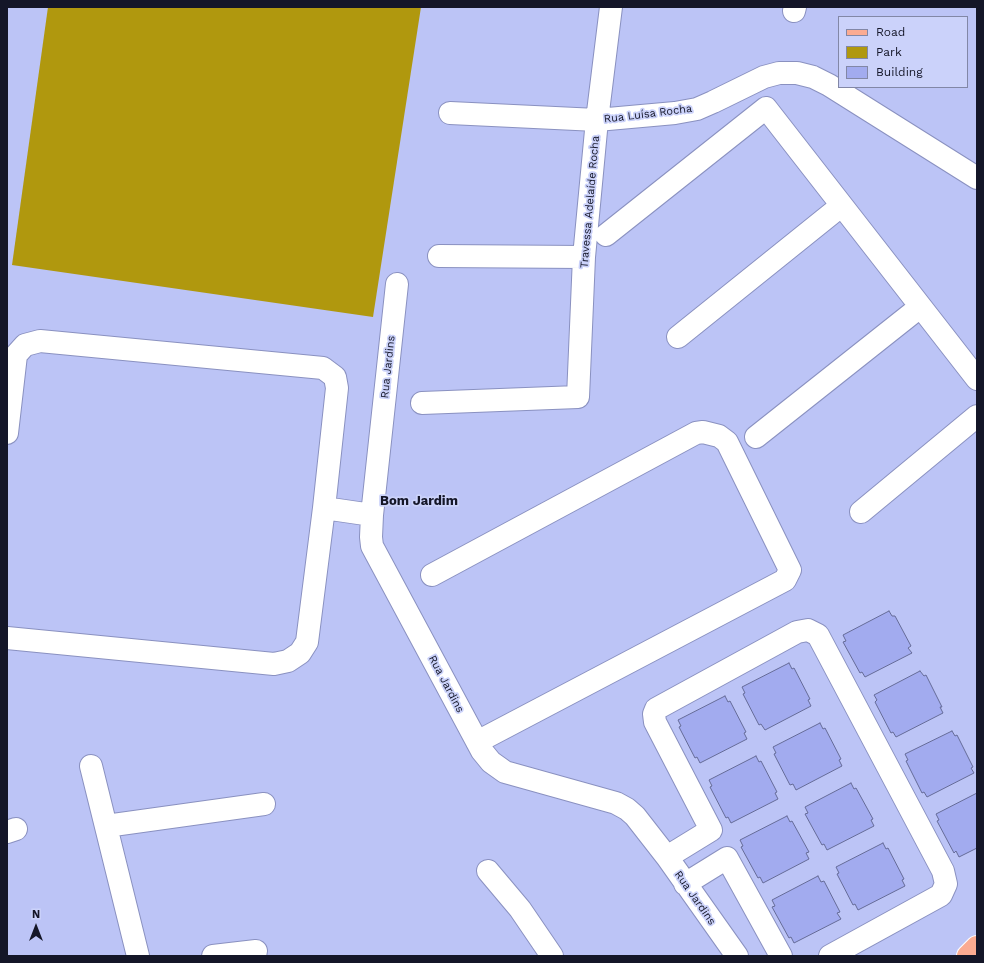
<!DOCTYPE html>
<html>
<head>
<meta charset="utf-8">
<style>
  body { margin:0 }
  #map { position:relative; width:984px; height:963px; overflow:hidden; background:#bcc4f6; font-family:"Work Sans",sans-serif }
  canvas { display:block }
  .frame { position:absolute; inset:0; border:8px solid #141628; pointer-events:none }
  .legend { position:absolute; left:838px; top:16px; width:130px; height:72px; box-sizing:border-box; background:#cbd2fa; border:1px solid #8287a6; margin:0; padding:5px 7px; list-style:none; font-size:12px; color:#141628 }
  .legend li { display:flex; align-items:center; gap:8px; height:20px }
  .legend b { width:20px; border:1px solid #8287a6 }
  .north { position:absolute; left:16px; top:907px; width:40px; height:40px; -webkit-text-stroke:3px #cbd2fa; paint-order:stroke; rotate:0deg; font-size:11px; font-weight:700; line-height:16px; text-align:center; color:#141628 }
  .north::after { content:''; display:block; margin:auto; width:14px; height:18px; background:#141628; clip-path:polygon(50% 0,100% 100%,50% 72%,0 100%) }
</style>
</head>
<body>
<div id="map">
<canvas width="984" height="963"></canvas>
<div class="frame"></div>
<ul class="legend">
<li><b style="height:5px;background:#fbab92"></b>Road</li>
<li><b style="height:11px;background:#b0980e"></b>Park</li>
<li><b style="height:11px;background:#a2abef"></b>Building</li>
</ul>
<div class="north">N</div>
</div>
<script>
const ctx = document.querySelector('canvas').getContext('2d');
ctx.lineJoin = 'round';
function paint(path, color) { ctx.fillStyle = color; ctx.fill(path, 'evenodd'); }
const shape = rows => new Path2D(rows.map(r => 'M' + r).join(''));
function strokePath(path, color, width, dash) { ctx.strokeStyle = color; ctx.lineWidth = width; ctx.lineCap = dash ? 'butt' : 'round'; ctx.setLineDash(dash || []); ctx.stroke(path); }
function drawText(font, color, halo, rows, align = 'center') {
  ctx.font = font + ' "Work Sans",sans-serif'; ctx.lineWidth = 3.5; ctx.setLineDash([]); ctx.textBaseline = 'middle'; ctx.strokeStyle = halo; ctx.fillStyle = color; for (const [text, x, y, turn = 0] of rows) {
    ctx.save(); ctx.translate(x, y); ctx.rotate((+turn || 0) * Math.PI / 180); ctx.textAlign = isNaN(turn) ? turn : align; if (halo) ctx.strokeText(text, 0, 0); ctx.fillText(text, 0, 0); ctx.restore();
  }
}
paint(shape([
  [48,7,421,7,373,317,12,265]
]), '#b0980e');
const building = shape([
  [889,611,892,616,895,616,911,646,908,648,912,653,865,677,862,672,860,673,843,642,846,641,843,635,889,611],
  [789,663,792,669,794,668,810,699,808,700,811,706,765,730,761,724,759,725,743,694,745,693,742,687,789,663],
  [920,671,924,676,926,675,942,707,940,707,943,713,896,737,893,732,891,733,875,702,877,700,874,695,920,671],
  [725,696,728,702,730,701,746,732,744,733,747,739,700,763,697,757,695,758,679,727,681,726,678,720,725,696],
  [820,723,823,729,825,728,841,759,839,760,842,766,796,790,793,784,790,785,774,754,776,753,773,747,820,723],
  [952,731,955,736,957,735,973,767,971,768,974,773,927,797,924,792,922,793,906,761,908,760,905,754,952,731],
  [756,756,759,762,761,761,777,792,775,793,778,799,731,823,728,817,726,818,710,787,712,786,709,780,756,756],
  [851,783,854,789,856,788,873,819,871,820,874,826,827,850,824,844,822,845,805,814,808,813,805,807,851,783],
  [977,793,977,848,959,857,956,851,954,853,937,821,939,820,936,814,977,793],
  [787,816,790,822,792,821,809,852,806,853,809,859,763,883,760,877,758,878,741,847,743,846,740,840,787,816],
  [883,843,886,849,888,848,904,879,902,880,905,886,858,910,855,904,853,905,837,874,839,873,836,867,883,843],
  [818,876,821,882,824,881,840,912,837,913,841,919,794,943,791,937,789,938,772,907,775,906,772,900,818,876]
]);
paint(building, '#a2abef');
strokePath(building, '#656b97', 1);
const minor = shape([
  [794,11,795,7],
  [450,113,597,120,675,113,697,109,713,102,764,77,779,73,797,73,813,77,829,85,977,178],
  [606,235,766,108,977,379],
  [439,256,584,257],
  [397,284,372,515,371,537,372,546,482,751,491,762,505,772,616,803,627,809,635,816,667,857,737,956],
  [678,337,841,206],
  [422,403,578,397,584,257,597,120,611,7],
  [7,433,16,355,25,345,40,341,323,368,335,377,337,388,324,508,307,642,300,653,288,661,274,664,7,638],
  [756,437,920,307],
  [324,508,372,515],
  [861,512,977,416],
  [432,575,696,433,703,432,719,436,727,442,790,570,785,580,477,742],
  [91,766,138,956],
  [106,826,264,804],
  [7,832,16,829],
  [667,857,711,830,655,722,654,714,656,709,797,632,808,630,818,635,943,871,946,884,941,895,830,956],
  [488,871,520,909,552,956],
  [685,884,727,858,781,956],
  [213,956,256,951]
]);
const major = shape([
  [968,956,977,947]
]);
strokePath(minor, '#8a91c0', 24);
strokePath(major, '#fff', 24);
strokePath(minor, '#fff', 22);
strokePath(major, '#fbab92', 22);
drawText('11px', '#141628', '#cbd2fa', [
  ["Rua Luísa Rocha",648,114,-7],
  ["Travessa Adelaíde Rocha",590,202,-85],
  ["Rua Jardins",388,367,-84],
  ["Rua Jardins",446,684,62],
  ["Rua Jardins",695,898,55]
]);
drawText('bold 13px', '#141628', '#cbd2fa', [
  ["Bom Jardim",419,501]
]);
</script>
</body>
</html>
